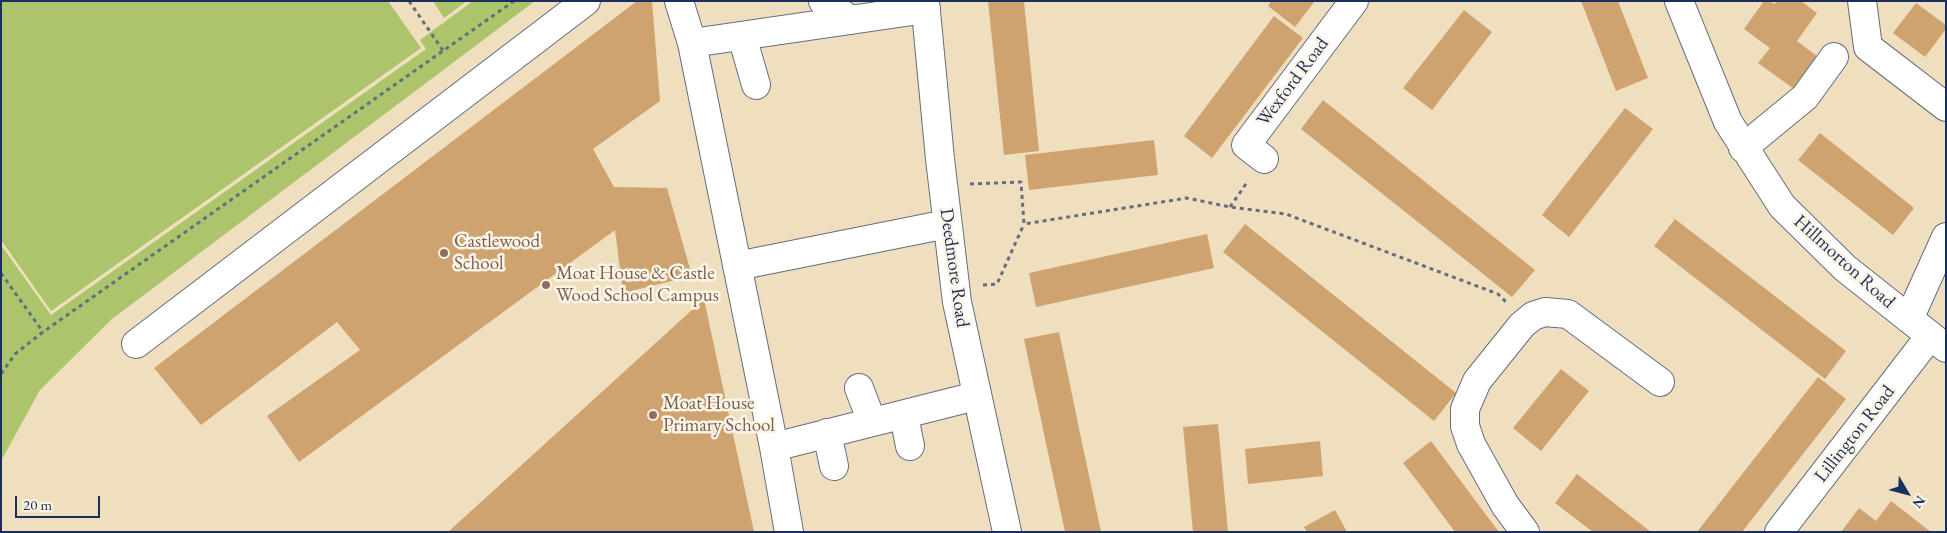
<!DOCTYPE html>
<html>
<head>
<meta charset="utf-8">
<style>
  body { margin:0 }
  #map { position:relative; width:1947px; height:533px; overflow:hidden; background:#efdfbe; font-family:"EB Garamond",serif }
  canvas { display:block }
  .frame { position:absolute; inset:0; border:2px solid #1b2f5e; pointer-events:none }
  .north { position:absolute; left:1882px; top:468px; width:50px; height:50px; -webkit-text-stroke:4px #fcf5e5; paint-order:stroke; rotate:127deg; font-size:14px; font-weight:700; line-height:20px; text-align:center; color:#1b2f5e }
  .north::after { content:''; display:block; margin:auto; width:18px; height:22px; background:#1b2f5e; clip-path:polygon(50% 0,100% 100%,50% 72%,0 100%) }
  .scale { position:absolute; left:15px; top:496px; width:85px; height:22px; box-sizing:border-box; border:2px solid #1b2f5e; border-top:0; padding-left:6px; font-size:15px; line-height:18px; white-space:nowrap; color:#1b2f5e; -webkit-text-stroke:4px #fcf5e5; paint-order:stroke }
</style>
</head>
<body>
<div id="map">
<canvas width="1947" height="533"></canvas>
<div class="frame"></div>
<div class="north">N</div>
<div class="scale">20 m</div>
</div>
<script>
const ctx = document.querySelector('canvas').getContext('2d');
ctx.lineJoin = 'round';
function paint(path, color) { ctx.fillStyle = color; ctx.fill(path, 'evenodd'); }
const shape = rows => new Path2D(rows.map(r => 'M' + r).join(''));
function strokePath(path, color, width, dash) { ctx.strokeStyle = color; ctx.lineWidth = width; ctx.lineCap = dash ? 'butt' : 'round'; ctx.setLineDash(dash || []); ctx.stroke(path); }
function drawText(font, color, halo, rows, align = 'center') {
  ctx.font = font + ' "EB Garamond",serif'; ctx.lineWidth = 5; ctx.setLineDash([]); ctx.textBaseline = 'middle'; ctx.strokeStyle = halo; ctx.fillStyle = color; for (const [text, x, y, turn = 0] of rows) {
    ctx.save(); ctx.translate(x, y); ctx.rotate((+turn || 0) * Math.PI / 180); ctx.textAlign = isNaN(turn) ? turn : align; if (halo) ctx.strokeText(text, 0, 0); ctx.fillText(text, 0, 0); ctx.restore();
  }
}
paint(shape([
  [1,1,388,1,421,48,51,311,1,240],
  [433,1,467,1,444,18],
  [473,1,535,1,112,319,40,390,1,461,1,245,51,315,426,49,420,40]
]), '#acc56b');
paint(shape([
  [637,1,652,1,660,101,593,149,614,187,667,188,692,276,623,293,615,230,299,462,267,416,360,350,337,322,201,425,154,368],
  [988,1,1024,1,1039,151,1004,155],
  [1271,1,1315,1,1295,27,1268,6],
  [1581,1,1618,1,1648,78,1616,91],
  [1764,1,1770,1,1774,4,1777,1,1801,1,1817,13,1797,41,1818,57,1794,89,1758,63,1770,48,1744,29],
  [1916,3,1946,25,1946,29,1925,57,1893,33],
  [1464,10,1492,32,1432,110,1403,88],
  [1274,16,1303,38,1212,158,1184,136],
  [1323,100,1535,270,1512,297,1301,129],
  [1625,108,1653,129,1569,237,1542,215],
  [1820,133,1914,208,1893,235,1798,160],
  [1154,140,1158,175,1029,190,1025,155],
  [1675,219,1846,351,1825,379,1654,246],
  [1245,224,1456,393,1434,421,1223,252],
  [1207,234,1214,268,1036,307,1029,273],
  [704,299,754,532,448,532],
  [1059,332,1080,433,1101,532,1065,532,1034,387,1024,339],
  [1561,369,1589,391,1541,451,1513,428],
  [1818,377,1846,399,1828,422,1742,532,1697,532],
  [1218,424,1228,532,1193,532,1183,427],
  [1320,441,1323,476,1248,484,1245,449],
  [1431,441,1475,500,1499,532,1455,532,1418,482,1403,463],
  [1577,474,1619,507,1651,532,1593,532,1555,503],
  [1891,501,1931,532,1841,532,1859,508,1876,521],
  [1335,510,1347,532,1307,532,1304,527]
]), '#cfa370');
const minor = shape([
  [679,1,692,43],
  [823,1,851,20],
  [925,1,940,159,957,302,1007,532],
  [1679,1,1728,122,1782,206,1845,268,1946,348],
  [1862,1,1868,47,1946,107],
  [926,9,692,43,774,447,976,396],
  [742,36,756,85],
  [1743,148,1805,97,1834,57],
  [1264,159,1246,145,1354,1],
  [737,266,947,224],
  [1909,319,1946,237],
  [136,344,586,1],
  [859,388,872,422],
  [904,416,910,446],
  [827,433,834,466],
  [774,447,789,532],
  [1525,532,1505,505,1471,444,1465,426,1465,409,1477,381,1522,325,1533,316,1545,312,1568,314,1660,382],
  [1779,532,1930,336]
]);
strokePath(minor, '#656d80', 30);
strokePath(shape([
  [409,1,444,52],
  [970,184,1021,182,1024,224,1187,198,1230,207,1286,214,1498,294,1506,302],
  [1230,207,1248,181],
  [1,273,43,332],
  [983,285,997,284,1024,224],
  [1,374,15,354,43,332,514,1]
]), '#656d80', 3, [4, 4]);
strokePath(minor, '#fff', 28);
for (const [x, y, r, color] of [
  [444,253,5,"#8d6e63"],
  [546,285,5,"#8d6e63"],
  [653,415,5,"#8d6e63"]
]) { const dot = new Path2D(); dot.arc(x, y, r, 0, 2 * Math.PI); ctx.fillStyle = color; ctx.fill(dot); strokePath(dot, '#fcf5e5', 2); }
drawText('19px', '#1b2f5e', '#fcf5e5', [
  ["Wexford Road",1293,82,-53],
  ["Hillmorton Road",1844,262,42],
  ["Deedmore Road",954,268,82],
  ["Lillington Road",1855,434,-52]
]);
drawText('19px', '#785e54', '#fcf5e5', [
  ["Castlewood",454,242],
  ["School",454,264],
  ["Moat House & Castle",556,274],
  ["Wood School Campus",556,296],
  ["Moat House",663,404],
  ["Primary School",663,426]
], 'left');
</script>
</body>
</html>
